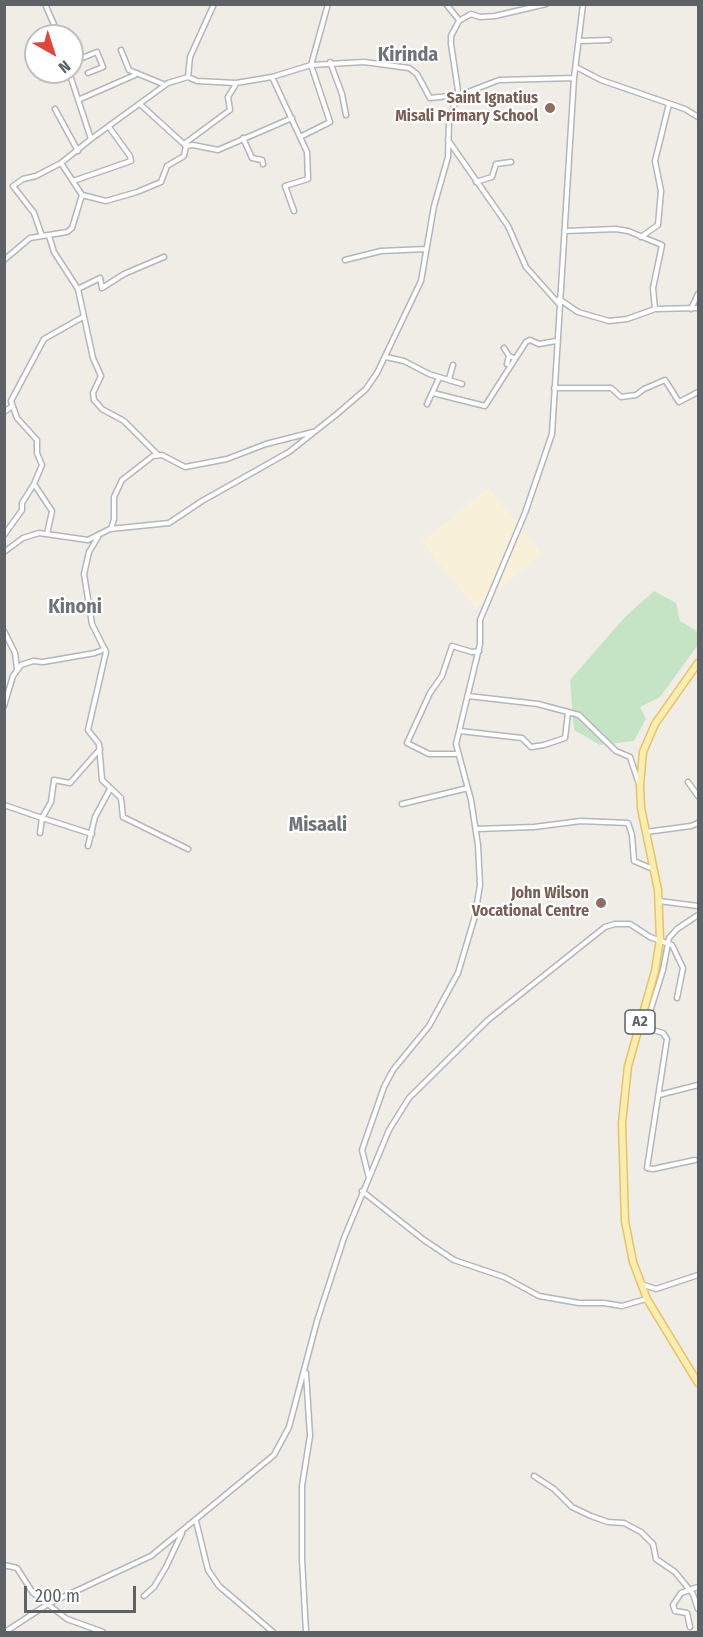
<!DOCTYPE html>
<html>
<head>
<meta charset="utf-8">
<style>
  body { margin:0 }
  #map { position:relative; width:703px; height:1637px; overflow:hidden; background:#efede6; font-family:"Fira Sans Condensed",sans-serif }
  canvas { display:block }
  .frame { position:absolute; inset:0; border:6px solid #5e6165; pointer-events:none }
  .north { position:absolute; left:24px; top:24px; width:60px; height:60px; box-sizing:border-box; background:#fff; border:2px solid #bfc0c1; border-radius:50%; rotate:141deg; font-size:16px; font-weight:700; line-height:24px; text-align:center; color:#5e6165 }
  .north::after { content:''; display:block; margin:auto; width:21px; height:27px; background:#dd483e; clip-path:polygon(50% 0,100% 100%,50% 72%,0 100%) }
  .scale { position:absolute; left:24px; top:1586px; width:112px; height:27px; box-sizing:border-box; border:3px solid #5e6165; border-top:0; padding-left:8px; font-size:18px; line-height:21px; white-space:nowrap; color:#5e6165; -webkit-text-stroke:4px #fff; paint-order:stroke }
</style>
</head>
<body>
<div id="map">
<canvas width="703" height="1637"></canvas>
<div class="frame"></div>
<div class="north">N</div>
<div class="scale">200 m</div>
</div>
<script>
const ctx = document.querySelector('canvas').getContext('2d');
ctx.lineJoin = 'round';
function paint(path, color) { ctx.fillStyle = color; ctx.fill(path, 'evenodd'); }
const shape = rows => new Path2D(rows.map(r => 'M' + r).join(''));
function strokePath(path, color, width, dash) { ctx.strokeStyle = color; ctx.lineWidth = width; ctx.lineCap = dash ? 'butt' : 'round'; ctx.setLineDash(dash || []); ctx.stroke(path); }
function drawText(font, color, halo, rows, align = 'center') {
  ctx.font = font + ' "Fira Sans Condensed",sans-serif'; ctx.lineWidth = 4.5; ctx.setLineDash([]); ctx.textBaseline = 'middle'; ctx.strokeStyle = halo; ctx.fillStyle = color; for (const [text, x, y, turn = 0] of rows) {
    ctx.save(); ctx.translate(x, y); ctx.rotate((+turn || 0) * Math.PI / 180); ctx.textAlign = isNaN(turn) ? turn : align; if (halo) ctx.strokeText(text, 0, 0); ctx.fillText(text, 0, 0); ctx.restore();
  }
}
paint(shape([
  [654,591,676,603,680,621,698,632,698,645,660,697,640,707,646,719,634,741,600,745,574,730,570,680,625,617]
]), '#c5e4c5');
paint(shape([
  [488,488,542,554,476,608,422,542]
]), '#f8f0d8');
const minor = shape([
  [45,4,59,36],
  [446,4,459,20],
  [579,41,609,40],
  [121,50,129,70,163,84],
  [72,62,97,52,103,67,88,73],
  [330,62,342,94,346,115],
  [576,67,601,80,685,109,698,117],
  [69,72,91,139,168,83,188,77,197,81,236,83,272,77,311,65,328,4],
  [188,77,190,57,214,4],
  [272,77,307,152,308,179,285,186,294,211],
  [459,97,451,44,451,36,459,21,471,14,480,17,495,16,546,4],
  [78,100,135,75],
  [55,109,78,151],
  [302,136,330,122,311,65,364,62,409,68,417,74,430,98,458,95],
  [243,138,252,158,262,160,263,164],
  [448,140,508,226,526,267,559,304],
  [184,144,230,110,228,97,236,84],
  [186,146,193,145,218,150,292,118],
  [73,181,131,161,130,156,109,127],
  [476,182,492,177,496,164,511,162],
  [82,195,106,201,137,192,161,182,167,166,184,156,186,146,141,105],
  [565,231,616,229,628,231,662,245,653,288,655,309],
  [42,236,34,213,13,186,23,179,36,176,61,163],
  [49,236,54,252,78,289,93,358,101,376,93,393,94,400,102,409,124,421,158,455],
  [641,237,658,225,661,191,655,161,669,104],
  [4,260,30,238,67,232,72,228,82,195,61,163,91,139],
  [345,260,381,251,426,249],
  [78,289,100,278,102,288,124,274,164,257],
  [559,299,578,312,609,321,627,319,655,309,698,308],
  [691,309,698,294],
  [504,348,509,356,514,358],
  [386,357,404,361,429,374,462,384],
  [507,364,509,356],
  [449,379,453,365],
  [554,388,611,388,621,397,636,395,644,389,665,380,679,402,698,392],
  [433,393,485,406,526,342,530,340,539,344,556,341],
  [427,404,439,378],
  [4,412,11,407],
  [111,529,114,519,114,497,122,480,153,456,162,455,185,467,227,459,266,444,313,432],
  [47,534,52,511,34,484,42,465,37,453,37,440,17,418,11,401,44,339,83,317],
  [4,535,22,510,22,503,34,484],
  [98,537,89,552,84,574,92,624,106,652,88,730,99,744,102,780,121,798,123,817,188,849],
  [4,552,23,538,39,533,88,540,110,529,169,523,202,501,289,452,337,414,366,389,377,373,421,281,434,206,448,157,449,121,455,103,468,92,499,80,574,78],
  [4,631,15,653,17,669],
  [468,696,538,704,579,715,616,751,630,757,639,784],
  [4,706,13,676,21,665,33,661,43,662,95,653,105,649],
  [460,731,522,738,531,747,544,745,565,738,568,713],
  [458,754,429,754,407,743,430,693,442,676,452,646,472,652,479,651],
  [688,782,698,796],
  [402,804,468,788],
  [4,805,42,818,40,833],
  [476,829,534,827,581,821,628,823,632,835,634,861,653,869],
  [646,832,691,826,698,823],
  [92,834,42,818,51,802,54,780,70,783,100,749],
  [88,846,95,817,110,789],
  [659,901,698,906],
  [640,1026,663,1033,667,1039,647,1168,653,1169,695,1160],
  [645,1028,663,970,669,938,677,929,698,915],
  [659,1095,698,1085],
  [369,1178,362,1150,384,1087,393,1070,429,1026,458,973,475,916,480,885,478,845,471,800,456,744,480,644,480,620,525,513,552,434,574,78,583,4],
  [362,1191,424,1240,454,1260,504,1277,539,1296,579,1303,604,1303,622,1306,646,1299],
  [641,1284,656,1289,698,1275],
  [306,1373,310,1436,302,1486,302,1559,306,1632],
  [534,1476,554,1489,572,1507,591,1516,608,1522,624,1523,641,1532,653,1544,656,1559,675,1572,693,1594,698,1609],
  [196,1521,208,1570,219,1586,273,1632],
  [4,1565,17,1568,33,1593,67,1619,103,1632],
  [144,1596,154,1587,166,1567,182,1533],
  [690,1627,687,1613,675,1611,673,1605,681,1593,698,1587],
  [5,1632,48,1604,151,1556,274,1455,289,1427,317,1321,344,1238,389,1130,409,1098,488,1020,605,927,615,924,630,924,650,937,672,945,683,968,677,998]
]);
const primary = shape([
  [698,663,655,724,643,752,640,785,641,808,658,890,660,939,655,971,628,1066,622,1123,625,1221,633,1262,647,1299,698,1383]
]);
strokePath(minor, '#b3b6ba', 7);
strokePath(primary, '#e8c266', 9);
strokePath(minor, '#fff', 4);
strokePath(primary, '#f9edb1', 6);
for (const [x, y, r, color] of [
  [550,108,6,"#8d6e63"],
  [601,903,6,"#8d6e63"]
]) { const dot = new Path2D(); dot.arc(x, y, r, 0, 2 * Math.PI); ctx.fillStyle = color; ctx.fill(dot); strokePath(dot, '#fff', 2); }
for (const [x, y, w] of [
  [640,1022,30]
]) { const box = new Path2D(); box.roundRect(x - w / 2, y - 12, w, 24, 4.5); ctx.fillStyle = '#fff'; ctx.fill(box); strokePath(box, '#5e6165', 1.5); }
drawText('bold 15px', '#5e6165', null, [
  ["A2",640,1022]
]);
drawText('bold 16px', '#785e54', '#fff', [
  ["Saint Ignatius",538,99],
  ["Misali Primary School",538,117],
  ["John Wilson",589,894],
  ["Vocational Centre",589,912]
], 'right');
drawText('bold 20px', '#6f7377', '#fff', [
  ["Kirinda",408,55],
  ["Kinoni",75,607],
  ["Misaali",318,825]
]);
</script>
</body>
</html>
